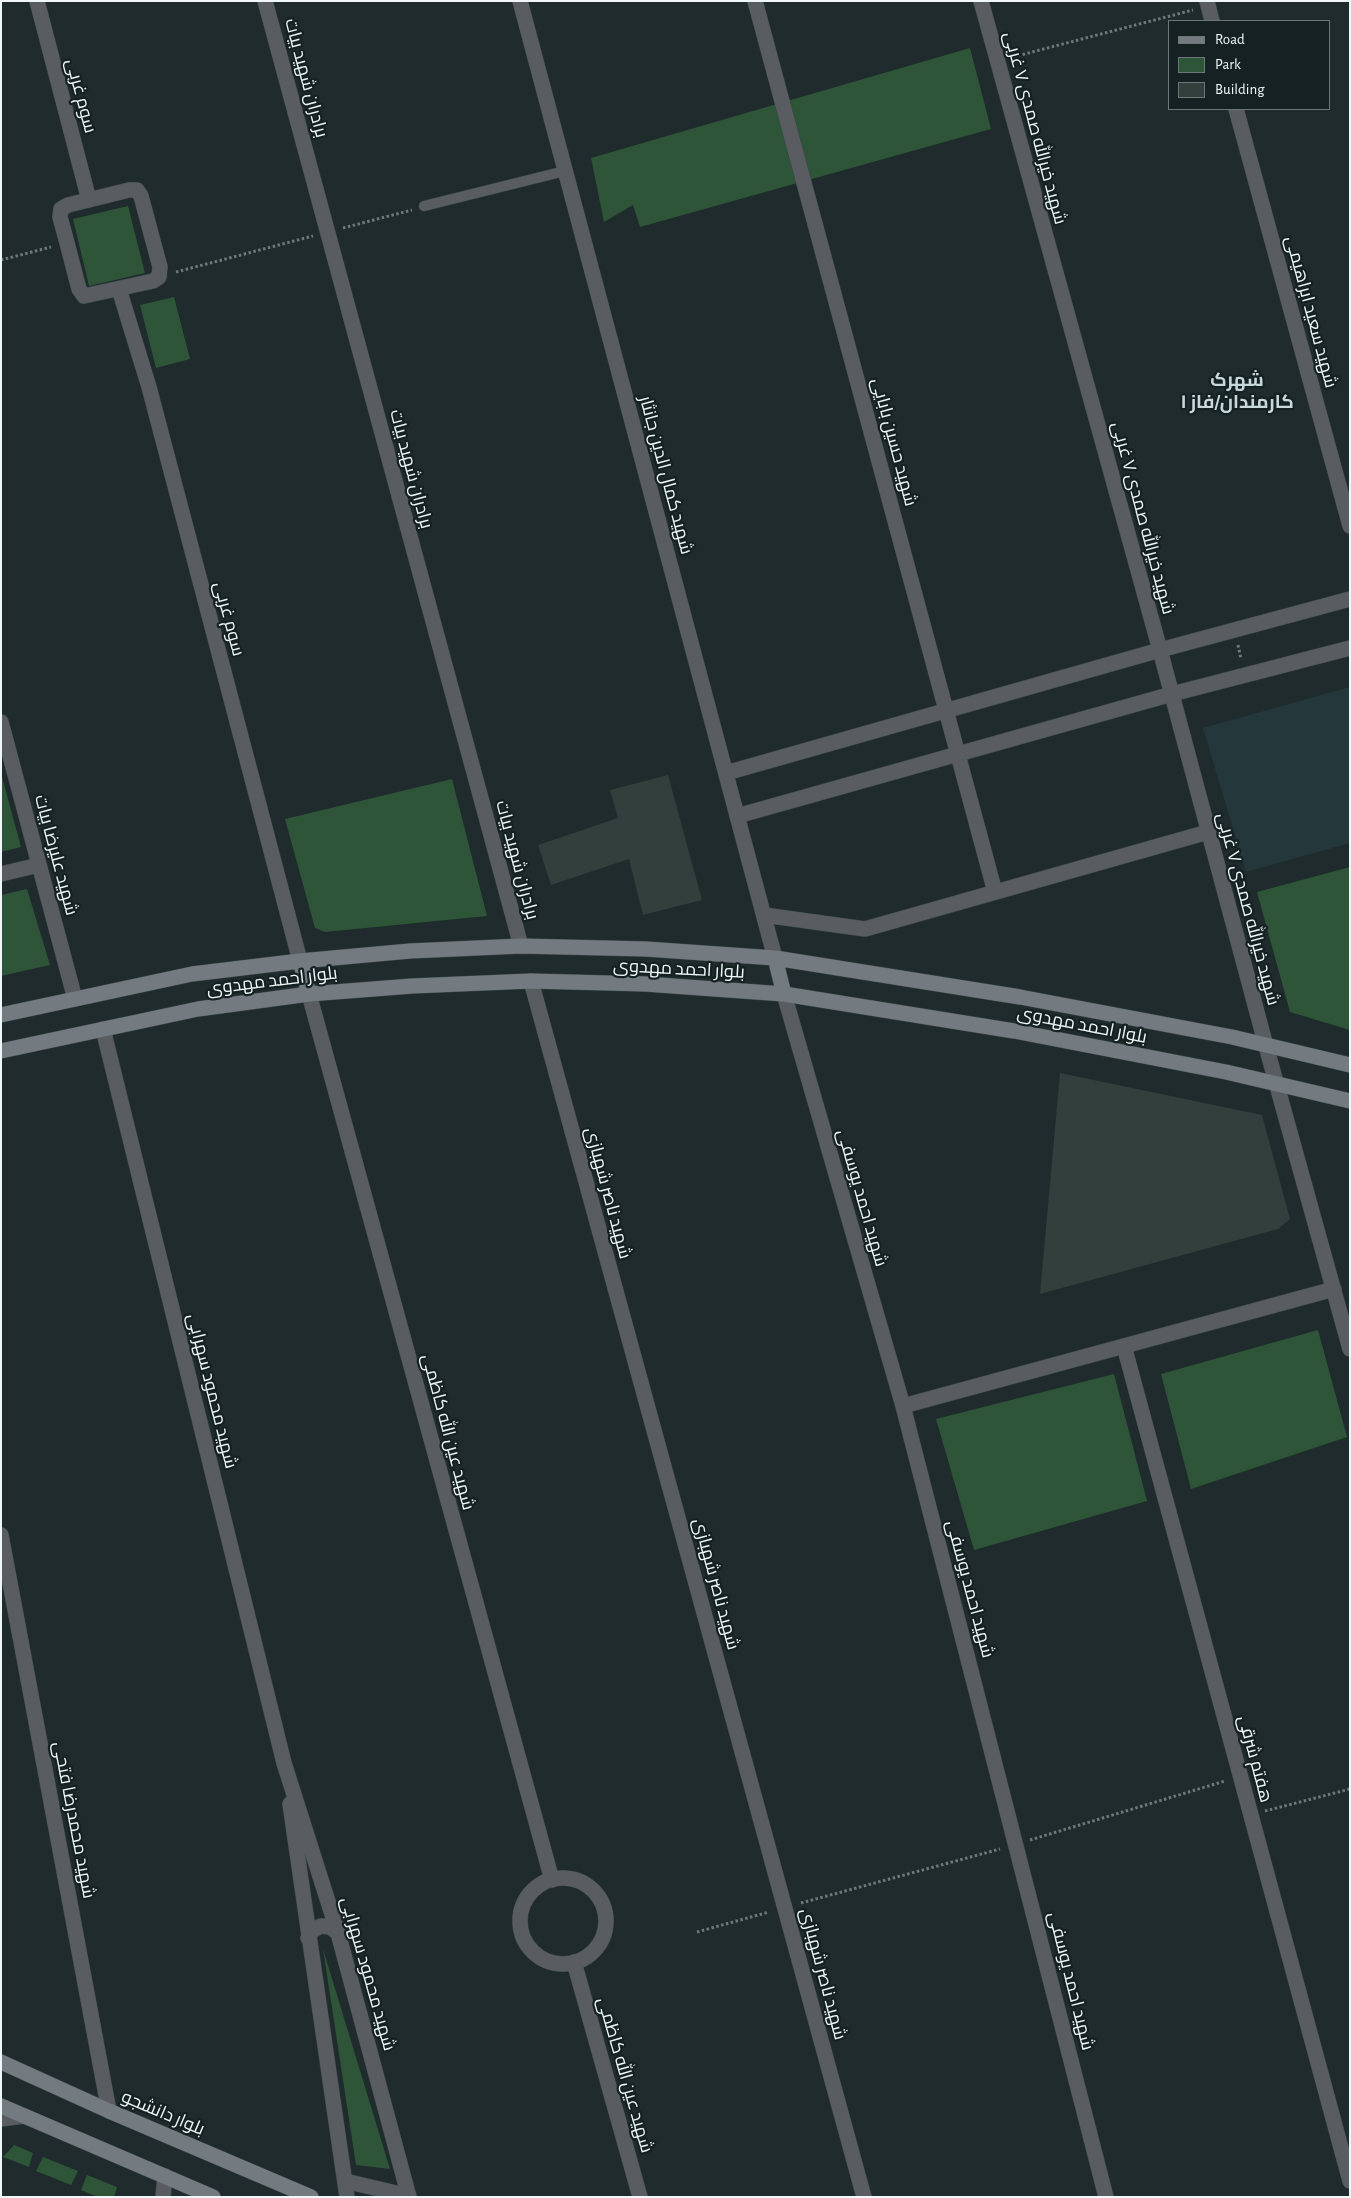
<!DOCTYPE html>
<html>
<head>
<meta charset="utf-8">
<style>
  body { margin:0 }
  #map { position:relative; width:1351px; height:2198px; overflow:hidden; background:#1f2b2d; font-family:"Alegreya Sans",sans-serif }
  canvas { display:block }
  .frame { position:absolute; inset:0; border:2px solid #eff7f8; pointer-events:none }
  .legend { position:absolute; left:1168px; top:20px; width:162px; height:90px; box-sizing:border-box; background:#152123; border:1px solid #6c7778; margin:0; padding:6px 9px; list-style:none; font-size:15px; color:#eff7f8 }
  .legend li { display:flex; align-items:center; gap:10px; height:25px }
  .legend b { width:25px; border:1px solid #6c7778 }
</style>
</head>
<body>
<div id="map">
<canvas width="1351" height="2198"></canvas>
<div class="frame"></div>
<ul class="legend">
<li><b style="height:6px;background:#747b80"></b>Road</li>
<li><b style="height:14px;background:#2e5537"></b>Park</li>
<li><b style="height:14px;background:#333f3d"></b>Building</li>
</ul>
</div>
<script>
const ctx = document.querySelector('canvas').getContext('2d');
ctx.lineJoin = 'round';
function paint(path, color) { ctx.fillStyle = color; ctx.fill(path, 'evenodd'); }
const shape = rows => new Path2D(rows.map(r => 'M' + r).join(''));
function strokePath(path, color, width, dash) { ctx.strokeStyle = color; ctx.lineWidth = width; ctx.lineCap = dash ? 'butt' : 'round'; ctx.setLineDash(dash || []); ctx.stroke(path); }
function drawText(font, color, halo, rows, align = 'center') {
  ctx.font = font + ' "Alegreya Sans",Cairo,sans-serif'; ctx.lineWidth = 4.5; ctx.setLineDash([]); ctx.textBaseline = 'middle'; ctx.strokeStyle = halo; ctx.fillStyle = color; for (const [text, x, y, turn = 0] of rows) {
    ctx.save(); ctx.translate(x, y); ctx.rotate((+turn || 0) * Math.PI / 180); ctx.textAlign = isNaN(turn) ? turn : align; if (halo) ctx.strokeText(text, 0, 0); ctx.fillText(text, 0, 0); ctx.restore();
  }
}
paint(shape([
  [1350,687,1350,843,1246,872,1203,728]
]), '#24383c');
paint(shape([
  [970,48,991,129,640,227,633,205,604,222,591,158],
  [128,206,145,273,89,286,73,219],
  [174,297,190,359,156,368,140,305],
  [1,773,21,847,1,852],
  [452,779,487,916,325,932,315,928,285,819],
  [1350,867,1350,1030,1290,1012,1257,892],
  [27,889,50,965,1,976,1,895],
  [1318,1330,1347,1437,1191,1489,1161,1374],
  [1114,1374,1147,1501,974,1550,936,1419],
  [323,1949,390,2169,356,2165],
  [14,2145,33,2153,29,2167,3,2157],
  [43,2157,78,2171,71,2185,36,2171],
  [87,2175,117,2187,114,2197,98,2197,81,2190]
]), '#2e5537');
paint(shape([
  [668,775,702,900,643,915,629,859,551,885,538,845,618,818,610,790],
  [1060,1073,1262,1115,1290,1219,1278,1229,1040,1294]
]), '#333f3d');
const service = shape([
  [424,206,565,171]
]);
const minor = shape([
  [37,1,89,200],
  [265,1,521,946],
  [755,1,995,892],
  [1207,1,1212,21],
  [1236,109,1350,526],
  [129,190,137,190,141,196,160,267,159,277,153,281,84,296,79,289,67,243,60,217,61,209,68,205,129,190],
  [119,289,149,387,300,961],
  [1160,650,1350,599],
  [1172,694,1350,648],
  [1,722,75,999],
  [1,874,39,865],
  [764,915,865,929,1208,832],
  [531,981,864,2197],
  [309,994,552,1880],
  [103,1029,284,1763,338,1933,409,2197],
  [1266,1046,1350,1349],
  [1124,1346,1350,2181],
  [1,1535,109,2111],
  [290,1804,347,2197],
  '520 1921a43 43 0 1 1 86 0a43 43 0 1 1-86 0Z',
  [308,1938,313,1930,321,1926,330,1927,338,1933],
  [574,1962,640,2197],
  [1,2119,24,2116],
  [345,2181,409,2196],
  [163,2197,165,2176]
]);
const tertiary = shape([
  [520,1,775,958],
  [981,1,1160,650,1266,1046],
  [726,773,1160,650],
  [737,816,1172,694],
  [784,994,903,1406,1106,2197],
  [903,1406,1334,1289]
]);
const secondary = shape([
  [775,958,784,994],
  [300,961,309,994],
  [1,1015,192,974,300,961,410,951,521,946,646,949,775,958,1020,997,1232,1037,1350,1065],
  [1,1051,198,1009,309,994,412,986,531,981,645,984,784,994,1014,1031,1226,1072,1350,1101],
  [1,2062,109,2111,311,2197],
  [1,2106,213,2197]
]);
strokePath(service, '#3c4849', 11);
strokePath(minor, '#3c4849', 16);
strokePath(tertiary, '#3c4849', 16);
strokePath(secondary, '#3c4849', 16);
strokePath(shape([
  [1013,57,1193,10],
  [343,228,412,210],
  [1,260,51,247],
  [176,272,313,236],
  [1238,645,1241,659],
  [1265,1811,1350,1789],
  [1030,1840,1225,1781],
  [801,1903,1000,1849],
  [697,1932,769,1912]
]), '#6f797b', 3, [2.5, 2.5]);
strokePath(service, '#595d61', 10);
strokePath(minor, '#595d61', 15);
strokePath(tertiary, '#595d61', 15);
strokePath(secondary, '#747b80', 15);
drawText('18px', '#eff7f8', '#152123', [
  ["برادران شهید بیات",306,78,75],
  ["سوم غربی",81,96,75],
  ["شهید خیرالله صمدی ۷ غربی",1035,128,75],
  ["شهید سعید ابراهیمی",1311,312,75],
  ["شهید حسین بابایی",894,442,75],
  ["برادران شهید بیات",411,469,75],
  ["شهید کمال الدین جانثار",666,475,75],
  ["شهید خیرالله صمدی ۷ غربی",1143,518,75],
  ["سوم غربی",229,619,75],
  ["شهید علیرضا بیات",56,855,75],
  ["برادران شهید بیات",517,860,75],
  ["شهید خیرالله صمدی ۷ غربی",1248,909,75],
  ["بلوار احمد مهدوی",679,969,3],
  ["بلوار احمد مهدوی",272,981,-7],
  ["بلوار احمد مهدوی",1082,1025,11],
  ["شهید ناصر شهبازی",608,1193,75],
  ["شهید احمد یوسفی",862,1198,74],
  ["شهید محمود سهرابی",212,1391,76],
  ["شهید عین الله کاظمی",448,1432,75],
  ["شهید ناصر شهبازی",716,1584,75],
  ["شهید احمد یوسفی",970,1589,75],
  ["هفتم شرقی",1255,1759,75],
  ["شهید محمدرضا فتحی",74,1820,79],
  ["شهید محمود سهرابی",368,1974,74],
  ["شهید ناصر شهبازی",823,1974,75],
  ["شهید احمد یوسفی",1071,1981,76],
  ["شهید عین الله کاظمی",625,2075,74],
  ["بلوار دانشجو",163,2113,23]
]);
drawText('bold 19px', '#c8d7da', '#152123', [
  ["شهرک",1237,380],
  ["کارمندان/فاز ۱",1237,402]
]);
</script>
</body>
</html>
